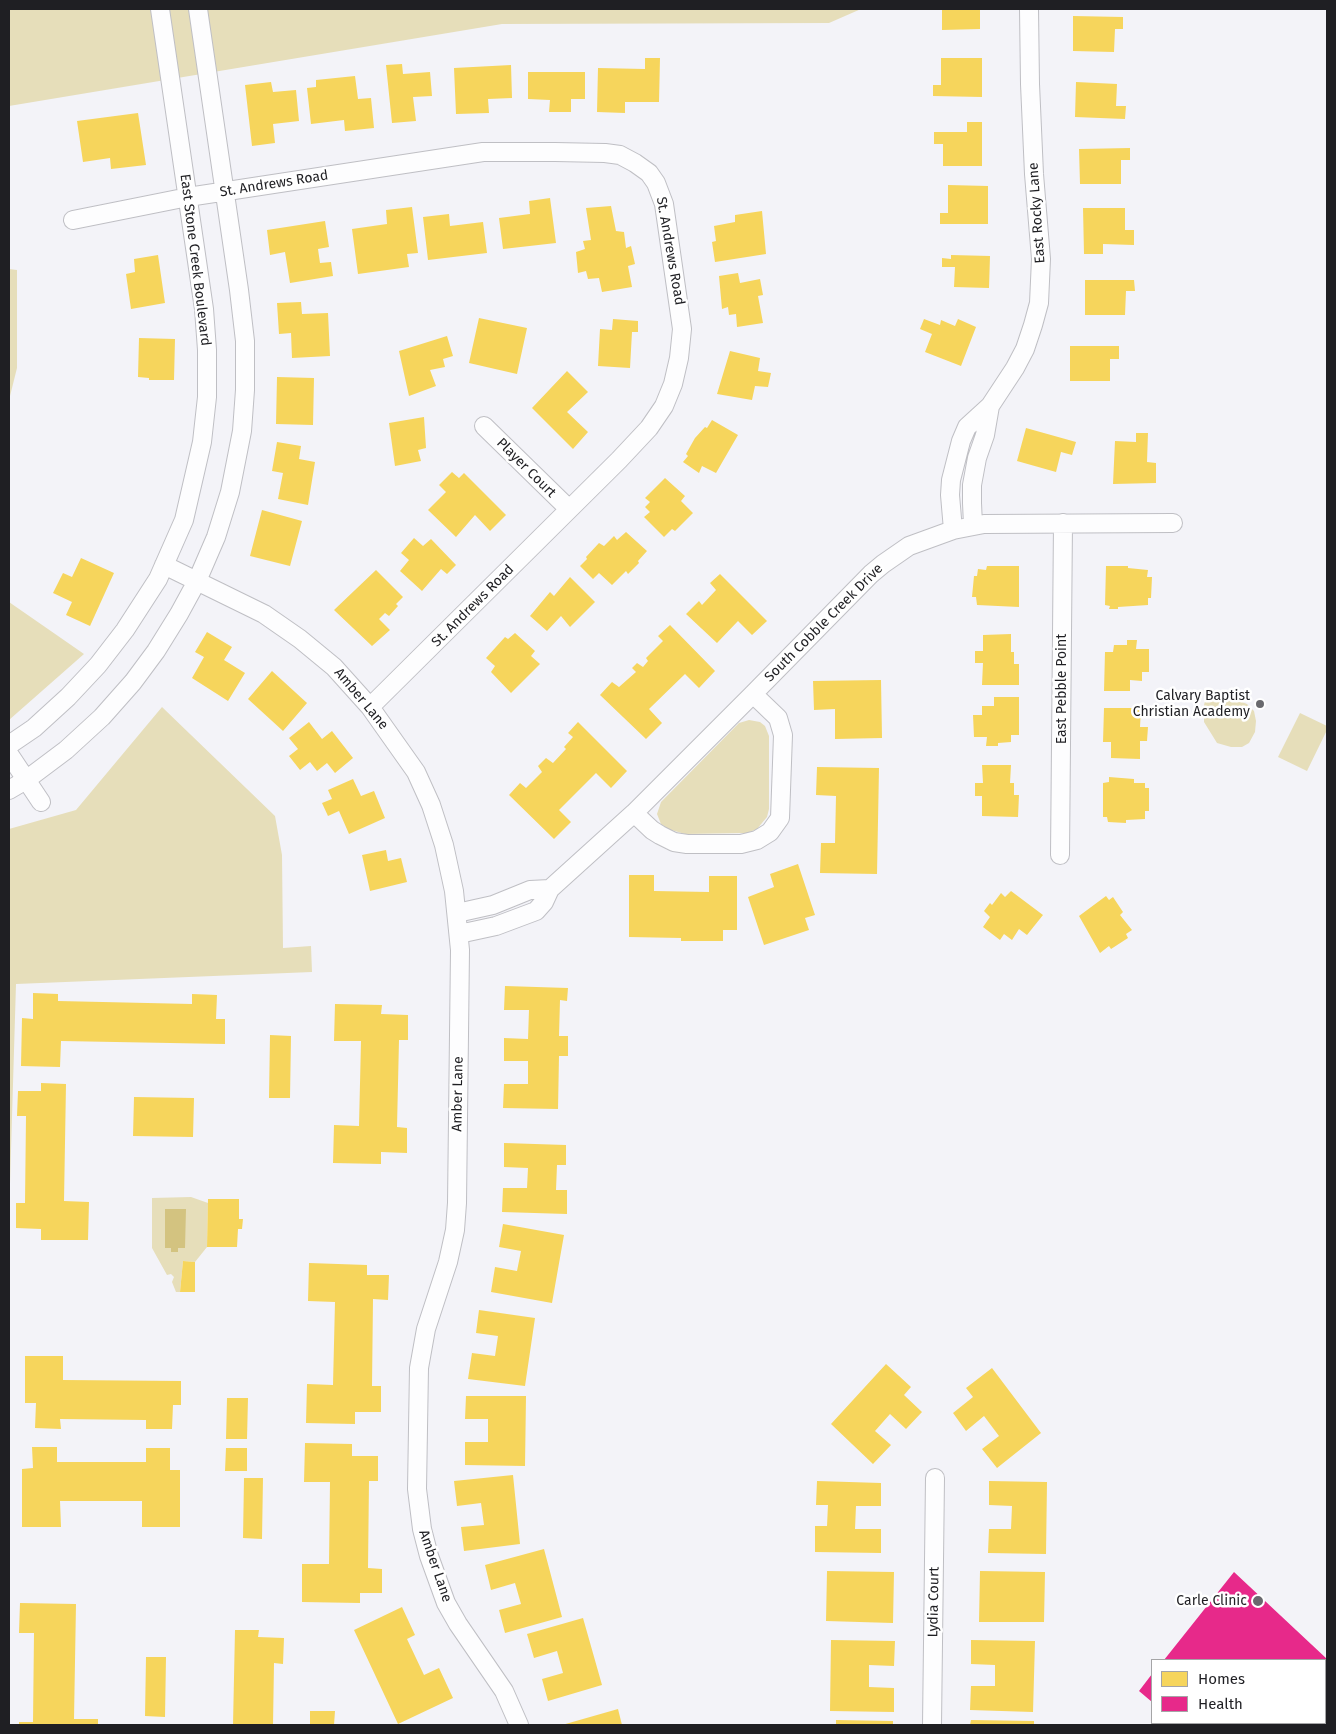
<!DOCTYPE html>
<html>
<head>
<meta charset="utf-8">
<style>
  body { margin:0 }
  #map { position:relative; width:1336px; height:1734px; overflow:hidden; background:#f3f3f8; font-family:"Fira Sans",sans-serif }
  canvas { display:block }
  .frame { position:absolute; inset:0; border:10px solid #1f1f23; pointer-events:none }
  .legend { position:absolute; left:1151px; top:1659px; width:175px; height:65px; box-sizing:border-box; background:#fff; border:1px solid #a5a5a7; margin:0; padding:6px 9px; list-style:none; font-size:15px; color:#1f1f23 }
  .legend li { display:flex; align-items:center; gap:10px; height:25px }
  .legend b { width:25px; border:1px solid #a5a5a7 }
</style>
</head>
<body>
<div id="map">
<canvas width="1336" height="1734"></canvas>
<div class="frame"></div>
<ul class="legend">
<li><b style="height:14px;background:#f6d55c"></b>Homes</li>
<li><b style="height:14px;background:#e7298a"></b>Health</li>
</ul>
</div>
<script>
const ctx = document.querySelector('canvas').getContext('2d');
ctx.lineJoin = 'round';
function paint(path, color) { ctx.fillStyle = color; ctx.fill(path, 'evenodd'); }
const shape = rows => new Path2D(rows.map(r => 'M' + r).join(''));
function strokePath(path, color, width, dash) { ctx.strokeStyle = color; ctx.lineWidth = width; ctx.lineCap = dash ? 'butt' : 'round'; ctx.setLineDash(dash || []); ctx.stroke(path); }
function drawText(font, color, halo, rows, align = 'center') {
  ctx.font = font + ' "Fira Sans",sans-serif'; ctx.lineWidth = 5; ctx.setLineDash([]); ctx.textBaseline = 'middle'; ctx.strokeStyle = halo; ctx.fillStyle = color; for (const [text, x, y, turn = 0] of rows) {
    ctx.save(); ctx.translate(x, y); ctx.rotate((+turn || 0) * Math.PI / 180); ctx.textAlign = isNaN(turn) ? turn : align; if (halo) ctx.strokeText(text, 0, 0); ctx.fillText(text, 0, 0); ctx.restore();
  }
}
paint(shape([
  [9,9,861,9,829,23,502,24,9,106],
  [9,269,17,270,17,368,9,400],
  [9,602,84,654,9,720],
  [1217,692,1247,704,1254,711,1256,721,1255,732,1249,743,1242,747,1231,747,1217,743,1204,722,1204,705,1206,698,1210,694],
  [162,707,275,816,282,855,283,948,311,946,312,972,16,984,9,1217,9,829,76,810],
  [1300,713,1327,726,1327,730,1307,771,1278,757],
  [749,720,760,722,765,726,769,736,769,809,767,817,757,829,747,833,685,834,668,829,661,824,657,814,661,802,739,723],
  [191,1197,208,1203,207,1247,195,1262,183,1261,180,1292,176,1292,172,1282,174,1277,171,1274,167,1275,152,1248,152,1198]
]), '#e6deba');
paint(shape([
  [165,1209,186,1209,185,1248,178,1248,178,1252,171,1252,171,1248,165,1248]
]), '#d3c380');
paint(shape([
  [942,9,980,9,980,29,942,30],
  [1073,16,1123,17,1123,29,1115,29,1114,52,1073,51],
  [645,58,660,58,659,102,625,102,625,113,597,112,598,68,645,69],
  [941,58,982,58,982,97,933,96,933,85,941,85],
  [402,64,403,74,430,72,432,96,413,97,416,121,392,123,386,65],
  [511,65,512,98,488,99,489,113,456,114,454,68],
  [528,72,585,72,585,99,571,99,571,112,549,112,550,100,528,99],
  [355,76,358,99,371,98,374,128,345,131,344,120,311,124,307,88,316,87,316,80],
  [271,82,273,92,296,90,299,121,273,124,275,143,252,146,245,85],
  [1076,82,1117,84,1116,106,1126,106,1125,119,1075,117],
  [138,113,146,165,111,169,110,158,83,162,77,121],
  [967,122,982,122,982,166,943,166,943,144,934,144,934,132,967,132],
  [1130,148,1130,160,1121,160,1121,184,1080,184,1079,149],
  [948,185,988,186,988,224,940,224,940,213,948,213],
  [550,198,556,243,503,249,499,218,530,214,529,201],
  [611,206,616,231,624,232,626,248,631,246,635,264,628,266,632,287,602,292,599,278,588,279,586,271,578,273,576,252,585,249,583,241,591,240,586,208],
  [412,207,418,253,407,254,409,267,358,274,352,229,387,224,386,210],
  [1083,208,1125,208,1125,230,1134,230,1134,245,1103,244,1103,254,1084,254],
  [762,211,766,254,715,262,712,242,716,241,714,226,735,222,735,215],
  [449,214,450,226,483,222,487,253,428,260,423,217],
  [325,221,329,247,318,249,320,263,331,262,333,276,290,283,285,252,270,255,267,230],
  [158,255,165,303,131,309,126,274,135,272,134,259],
  [951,255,990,256,989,288,954,287,955,267,942,267,942,258,951,259],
  [738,273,740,283,760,279,763,295,758,296,763,323,737,327,736,314,729,315,728,307,722,309,719,276],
  [1085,280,1134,280,1135,291,1126,291,1125,315,1085,315],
  [301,302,302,314,328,313,330,356,292,358,291,333,279,334,277,303],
  [479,318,527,328,517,374,469,363],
  [613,319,638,321,638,332,632,332,630,368,598,366,600,329,612,330],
  [924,319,940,325,941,320,955,326,958,319,976,327,961,366,925,352,932,334,920,329],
  [447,336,453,356,443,359,445,367,430,370,436,386,409,396,399,351],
  [139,338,175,339,174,380,149,380,149,378,138,377],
  [1070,346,1119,346,1119,359,1110,359,1110,381,1070,381],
  [730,351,760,358,758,371,771,373,768,387,755,386,752,400,717,394],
  [567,371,588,392,567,412,588,432,573,449,532,408],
  [277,377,314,378,313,425,276,424],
  [424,417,426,448,418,450,421,461,395,466,389,423],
  [712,420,738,435,716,473,702,466,699,473,683,462,688,456,686,454,695,438,705,427,707,428],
  [1026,428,1076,442,1072,455,1061,452,1056,472,1017,461],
  [1136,433,1148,433,1147,462,1156,463,1156,483,1113,484,1115,441,1136,442],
  [277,442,301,446,299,459,315,462,308,505,278,499,283,473,272,471],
  [452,472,459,478,464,473,506,515,490,531,475,515,456,537,428,510,446,492,439,485],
  [665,478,685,496,681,501,693,513,675,531,672,529,664,537,644,517,650,512,645,507,650,502,645,498],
  [262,510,302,521,290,566,250,556],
  [626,532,647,551,638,561,639,563,628,574,626,571,612,585,599,573,593,579,580,566,587,559,586,557,599,543,604,546,614,536,617,540],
  [414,538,423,546,431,539,456,565,447,574,441,569,422,591,400,571,409,560,401,553],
  [81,558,114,573,90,626,66,615,72,602,53,593,63,573,72,577],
  [987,566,1019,566,1019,607,977,605,976,597,972,597,974,576,977,576,978,569,986,570],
  [1106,566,1128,566,1128,568,1148,570,1147,577,1152,577,1151,598,1148,598,1148,605,1118,607,1118,609,1109,609,1110,606,1105,605],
  [376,570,403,597,396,604,398,606,389,616,385,613,379,619,390,630,372,646,334,610],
  [720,574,767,621,752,635,738,621,717,643,686,614,699,601,702,605,716,590,710,583],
  [570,577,595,602,570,627,561,616,547,631,530,616,550,592,554,596],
  [670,625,715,671,699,688,685,674,649,709,662,723,646,739,600,695,612,682,619,687,636,672,632,668,637,663,643,667,648,661,646,658,663,641,658,636],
  [207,632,232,647,224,660,245,673,228,701,192,678,204,657,195,652],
  [515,633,535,651,531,656,540,664,511,693,491,672,495,666,486,658,505,637,508,639],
  [1011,634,1011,652,1014,652,1014,664,1019,664,1019,685,982,685,983,663,975,663,975,651,983,651,983,635],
  [1127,640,1137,640,1136,649,1149,649,1149,672,1142,672,1142,681,1130,680,1130,691,1104,691,1105,652,1113,652,1114,645,1127,645],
  [272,671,307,703,283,731,248,699],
  [881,680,882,738,835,739,835,709,814,710,813,681],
  [994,697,1019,697,1019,735,1011,735,1011,742,998,743,998,746,986,746,987,737,974,737,973,715,982,715,982,706,994,706],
  [1104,708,1141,708,1140,727,1148,727,1147,741,1140,741,1140,759,1111,758,1111,742,1103,742],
  [309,722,322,739,332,731,353,758,335,773,327,763,317,771,310,762,300,770,289,756,298,749,289,738],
  [578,722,627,771,611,788,596,773,559,810,571,822,554,839,509,795,520,783,526,788,542,772,538,766,546,758,553,763,566,749,564,747,573,737,568,733],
  [982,765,1011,765,1010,783,1014,783,1014,795,1019,795,1018,817,982,816,982,796,975,796,975,783,983,783],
  [817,767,879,768,877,874,820,873,821,843,835,843,836,796,816,795],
  [1109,777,1134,779,1134,783,1145,783,1145,788,1149,788,1149,811,1145,811,1145,819,1126,820,1126,823,1108,822,1107,817,1103,817,1103,783,1109,782],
  [353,779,361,796,374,791,385,818,349,834,339,811,328,816,322,803,332,799,328,790],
  [386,850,388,861,401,858,407,882,370,891,362,855],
  [798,864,815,915,805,918,809,930,764,945,748,897,774,887,770,874],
  [629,875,654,875,654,891,709,892,709,876,737,876,737,930,723,930,723,941,681,941,681,938,629,937],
  [1011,891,1043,915,1027,935,1019,929,1012,940,1004,934,1000,940,983,927,990,917,984,911,990,903,992,905,1001,893,1005,897],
  [1106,896,1109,900,1113,897,1123,912,1120,915,1132,930,1126,934,1128,938,1111,949,1109,946,1100,953,1079,916],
  [505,986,568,988,567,1001,560,1000,559,1036,568,1036,568,1056,559,1056,558,1109,503,1108,504,1084,528,1084,528,1061,504,1061,504,1038,528,1039,529,1010,504,1010],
  [33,993,58,994,58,1001,192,1004,192,994,217,995,216,1019,225,1019,225,1044,61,1041,60,1067,21,1066,22,1018,33,1019],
  [335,1004,382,1005,381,1014,408,1015,408,1040,399,1040,397,1127,407,1128,407,1153,381,1152,381,1164,333,1163,334,1125,359,1126,361,1041,334,1041],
  [270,1035,291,1036,290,1098,269,1098],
  [41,1083,66,1084,64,1201,89,1202,88,1240,41,1240,41,1229,16,1228,16,1203,25,1203,26,1116,17,1116,18,1091,41,1091],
  [134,1097,194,1098,193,1137,133,1136],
  [504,1143,566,1145,566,1165,557,1165,556,1190,567,1190,567,1214,502,1212,503,1188,527,1188,528,1168,504,1167],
  [208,1199,239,1199,239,1219,243,1219,242,1229,238,1229,237,1247,207,1247],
  [503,1224,564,1235,552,1303,491,1292,495,1267,517,1271,521,1251,499,1247],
  [183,1261,195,1262,195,1292,180,1292],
  [309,1263,367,1265,367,1275,389,1275,388,1300,373,1299,372,1386,381,1386,381,1412,355,1412,355,1424,306,1423,307,1384,333,1385,335,1302,308,1301],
  [479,1310,535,1318,525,1386,468,1379,472,1353,495,1356,498,1336,476,1333],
  [25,1356,63,1356,63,1380,181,1381,181,1405,173,1405,172,1429,146,1429,146,1420,60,1419,61,1429,35,1428,36,1403,25,1403],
  [886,1364,911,1387,904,1395,922,1412,906,1429,890,1414,875,1431,891,1445,873,1464,831,1424],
  [992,1368,1041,1433,997,1468,982,1449,999,1436,984,1416,966,1431,953,1413,973,1397,966,1388],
  [466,1396,526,1396,525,1466,465,1465,465,1442,488,1442,488,1419,465,1419],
  [227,1398,248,1398,247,1439,226,1439],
  [305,1443,352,1444,352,1456,378,1456,378,1481,369,1481,368,1568,382,1569,382,1593,360,1593,360,1603,302,1602,302,1564,329,1564,330,1482,304,1482],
  [32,1447,57,1447,57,1462,146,1462,146,1448,170,1448,170,1470,180,1470,180,1527,142,1527,142,1501,60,1501,61,1527,22,1527,22,1469,33,1468],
  [226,1448,247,1448,247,1471,225,1471],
  [513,1475,520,1544,464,1551,461,1527,484,1525,481,1503,457,1506,454,1481],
  [244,1478,263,1478,262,1539,243,1538],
  [817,1481,881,1483,881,1506,856,1506,855,1529,881,1529,881,1553,815,1552,815,1526,827,1526,828,1505,816,1505],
  [989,1481,1047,1482,1046,1554,988,1553,989,1529,1011,1529,1012,1506,989,1505],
  [544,1549,562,1617,505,1633,499,1610,521,1604,515,1583,491,1590,485,1565],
  [827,1571,894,1572,893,1623,826,1621],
  [980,1571,1045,1572,1044,1622,979,1622],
  [20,1603,76,1604,74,1719,98,1719,98,1725,19,1725,19,1722,33,1722,34,1633,19,1633],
  [402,1607,415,1635,407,1639,424,1675,439,1668,453,1698,398,1724,354,1630],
  [583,1618,602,1685,548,1701,542,1679,563,1673,557,1651,534,1658,527,1634],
  [235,1630,259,1630,258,1637,284,1638,283,1664,274,1663,273,1725,233,1725],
  [831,1640,895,1641,894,1666,869,1665,869,1687,894,1688,894,1712,830,1711],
  [971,1640,1035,1641,1033,1712,970,1710,971,1686,995,1686,995,1665,971,1664],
  [146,1657,166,1657,165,1717,145,1716],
  [618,1709,622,1725,562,1725],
  [310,1711,335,1711,334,1725,310,1725],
  [836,1720,893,1721,893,1725,836,1725],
  [971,1720,1034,1721,1034,1725,970,1725]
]), '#f6d55c');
paint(shape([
  [1234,1572,1327,1659,1327,1694,1325,1696,1325,1660,1164,1660],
  [1152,1674,1152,1702,1139,1691],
  [1176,1723,1307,1723,1310,1725,1179,1725]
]), '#e7298a');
const minor = shape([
  [73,220,188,197,483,152,555,152,605,153,620,155,635,163,649,173,656,183,664,204,682,329,679,358,673,384,664,406,649,428,619,460,370,707],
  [484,426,569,509],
  [973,525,972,503,972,485,977,458,985,435,990,406],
  [953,530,950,495,951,480,961,441,967,427,990,406,1015,368,1025,349,1033,325,1039,303,1041,259,1034,174,1030,84,1029,9],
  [164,565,264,614,300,639,334,667,370,707,416,772,431,805,444,845,454,891,460,950,457,1203,455,1230,448,1262,426,1329,419,1368,417,1489,422,1529,429,1556,446,1603,458,1624,504,1691,519,1725],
  [9,745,34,728,68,697,98,665,125,630,158,579,184,520,202,442,207,397,207,350,204,309,160,9],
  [9,754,41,802],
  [9,790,26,780,66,750,102,717,133,682,156,651,179,614,197,581,216,537,230,492,242,431,245,390,245,341,239,290,198,9],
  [634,813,652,830,660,835,674,842,687,844,741,844,757,840,770,832,780,818,783,735,778,718,753,694],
  [1060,855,1063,523],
  [457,913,493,905,530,890,550,889],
  [459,934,496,926,536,911,544,902,550,889,634,813,753,694,871,574,883,564,909,546,953,530,984,524,1173,523],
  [932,1725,935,1478]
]);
strokePath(minor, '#bfbfc4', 20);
strokePath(minor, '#fdfdfe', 18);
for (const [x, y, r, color] of [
  [1260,704,5,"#69696e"],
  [1258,1601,6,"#69696e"]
]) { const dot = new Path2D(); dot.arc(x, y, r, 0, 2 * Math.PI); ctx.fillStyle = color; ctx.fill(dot); strokePath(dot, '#fff', 2); }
drawText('14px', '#1f1f23', '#fff', [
  ["St. Andrews Road",274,184,-9],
  ["East Rocky Lane",1037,213,-94],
  ["St. Andrews Road",670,251,80],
  ["East Stone Creek Boulevard",195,260,83],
  ["Player Court",526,468,45],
  ["St. Andrews Road",473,606,-45],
  ["South Cobble Creek Drive",824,623,-45],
  ["East Pebble Point",1062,689,-90],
  ["Amber Lane",361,699,50],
  ["Amber Lane",458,1094,-89],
  ["Amber Lane",435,1566,71],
  ["Lydia Court",934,1602,-89]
]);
drawText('14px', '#1f1f23', '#fff', [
  ["Calvary Baptist",1250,696],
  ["Christian Academy",1250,712],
  ["Carle Clinic",1247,1601]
], 'right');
</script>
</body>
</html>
